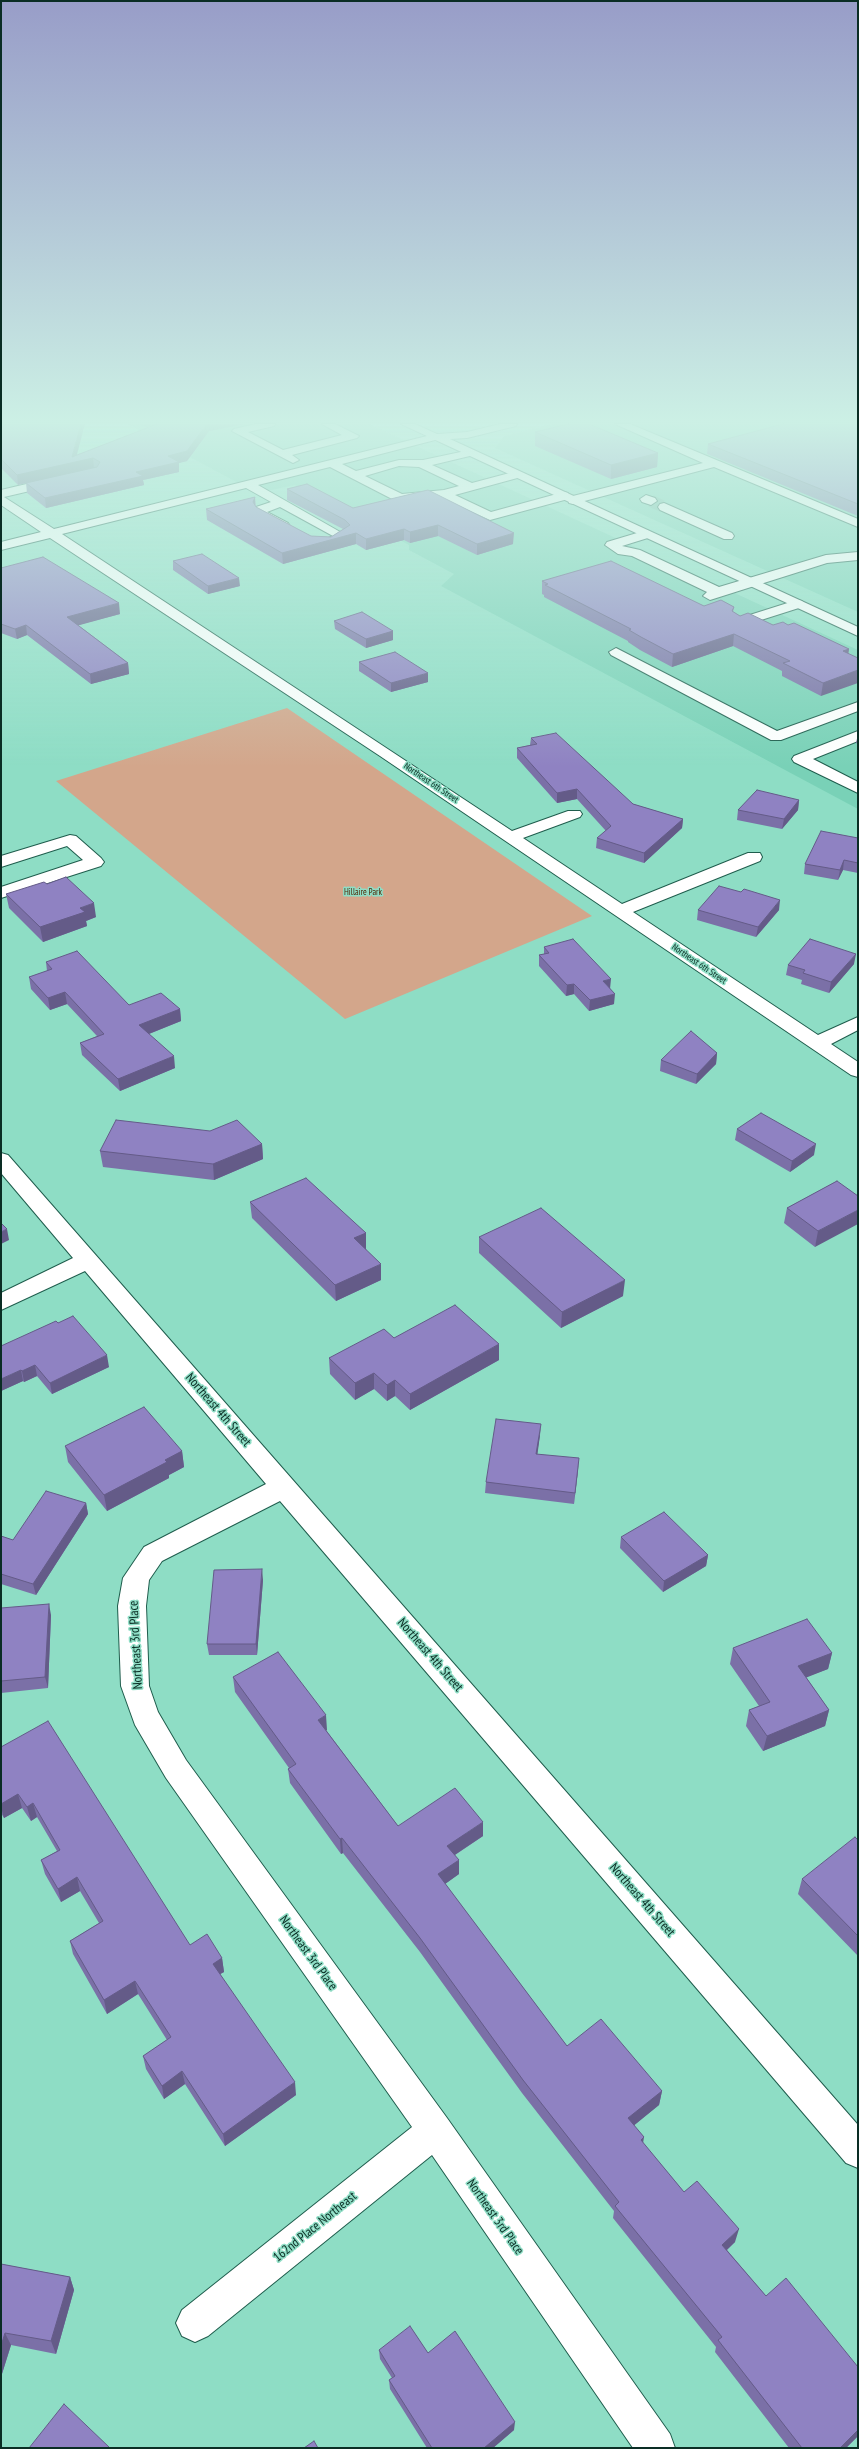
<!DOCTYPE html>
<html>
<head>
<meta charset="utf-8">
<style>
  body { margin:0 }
  #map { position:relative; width:859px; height:2449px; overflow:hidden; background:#8eddc5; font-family:"PT Sans Narrow",sans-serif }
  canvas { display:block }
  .frame { position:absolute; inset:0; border:2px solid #0a2d24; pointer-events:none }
</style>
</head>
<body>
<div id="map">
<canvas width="859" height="2449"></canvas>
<div class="frame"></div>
</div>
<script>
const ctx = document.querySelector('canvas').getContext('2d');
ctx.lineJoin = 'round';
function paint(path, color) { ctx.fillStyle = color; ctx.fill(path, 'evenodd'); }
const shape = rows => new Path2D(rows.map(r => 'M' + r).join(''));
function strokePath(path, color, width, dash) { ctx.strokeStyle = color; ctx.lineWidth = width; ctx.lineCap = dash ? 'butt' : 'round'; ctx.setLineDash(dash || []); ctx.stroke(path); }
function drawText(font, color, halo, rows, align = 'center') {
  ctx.font = font + ' "PT Sans Narrow",sans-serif'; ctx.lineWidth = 3; ctx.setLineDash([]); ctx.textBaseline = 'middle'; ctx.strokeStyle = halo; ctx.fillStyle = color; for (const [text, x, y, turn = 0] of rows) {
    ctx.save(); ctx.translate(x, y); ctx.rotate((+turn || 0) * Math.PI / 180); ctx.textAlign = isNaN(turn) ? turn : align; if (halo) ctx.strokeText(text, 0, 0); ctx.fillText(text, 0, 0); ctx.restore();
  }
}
paint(shape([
  [128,424,369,424,858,650,858,809,441,586,454,574,409,550,409,545,295,485,257,493],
  [552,424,858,424,858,612,495,448,504,436]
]), '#79d1b7');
paint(shape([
  [287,708,539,880,592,916,345,1019,56,781]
]), '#d3a68b');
strokePath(shape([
  [651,501,664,507]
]), '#74baa5', 12, [12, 6]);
const minor = shape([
  [256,424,275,424,274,426,248,432,283,450,342,435,322,424,335,424,359,436,357,438,292,455,299,460,293,463,232,431,234,429,256,424],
  [615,424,630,424,858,519,858,527,714,467,573,504,569,503,568,499,490,520,442,498,396,501,330,467,258,485,349,537,347,540,326,547,322,548,316,544,333,536,280,507,267,512,288,523,290,526,288,529,280,529,257,516,254,510,256,507,271,502,246,488,62,534,512,831,568,811,580,811,582,814,580,817,523,838,622,904,748,853,760,853,762,857,760,861,633,912,818,1035,858,1017,858,1030,831,1044,858,1062,858,1077,851,1075,380,756,50,538,1,550,1,542,41,532,1,505,1,490,56,477,60,478,62,481,60,484,4,497,54,529,435,434,439,435,439,439,342,464,356,471,399,460,423,460,470,450,474,451,474,455,432,465,472,483,517,471,521,473,523,475,521,477,455,495,491,512,564,492,568,493,569,497,703,463,615,424],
  [399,466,419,467,459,486,444,490,402,494,365,476,399,466],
  [646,495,655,498,657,501,651,505,642,502,640,499,646,495],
  [664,503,732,533,734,536,732,539,724,539,660,510,658,507,660,504,664,503],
  [647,530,653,534,651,537,622,546,640,550,719,587,826,555,858,552,858,560,827,563,710,600,703,596,707,592,632,556,618,554,605,545,607,542,647,530],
  [797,600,802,601,804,604,802,607,739,627,732,623,734,620,797,600],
  [616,648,777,731,858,702,858,711,781,740,771,740,611,655,609,652,616,648],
  [858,731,858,741,813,759,858,782,858,793,794,762,792,759,794,756,858,731],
  [70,835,76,836,101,858,104,862,101,866,1,898,1,887,83,860,67,846,1,867,1,856,70,835],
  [1,1153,8,1155,858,2125,858,2168,846,2163,280,1501,162,1561,149,1580,146,1606,149,1686,158,1712,186,1760,447,2118,670,2434,675,2448,633,2448,432,2155,208,2336,195,2342,182,2336,176,2323,182,2310,412,2127,166,1778,135,1725,121,1686,118,1606,123,1578,144,1547,266,1484,85,1271,1,1310,1,1293,73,1258,1,1173,1,1153]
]);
const major = shape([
  [401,424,415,424,437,434,467,432,500,424,517,424,516,426,467,438,450,439,858,627,858,636,401,424]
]);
strokePath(minor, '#1f5d4d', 2);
strokePath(major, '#1f5d4d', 2);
paint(minor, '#fff');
paint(major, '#fff');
paint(shape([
  [1,424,76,455,147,428,140,424,244,424,209,431,187,461,179,463,179,472,143,480,144,485,46,508,27,493,26,483,76,471,18,485,1,468],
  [858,424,858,516,707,454,708,444],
  [535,432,658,453,657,467,611,479,535,446],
  [287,489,353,508,428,490,513,544,477,555,438,536,410,543,404,540,366,550,356,544,283,564,207,520,206,509,255,497,256,507,311,536,331,537,343,529,287,500],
  [173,561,240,586,208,594,173,570],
  [1,568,120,614,78,625,128,663,129,674,91,684,27,635,17,639,1,633],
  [542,581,704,606,734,607,733,612,740,616,773,625,788,625,849,649,848,653,821,696,782,676,782,671,733,646,672,667,640,650,628,642,628,641,544,597,544,595,542,594],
  [334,621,393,631,393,640,366,648,335,629],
  [359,662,428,682,391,692,359,671],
  [858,734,858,744,856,743],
  [531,738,633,804,683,819,682,828,644,863,596,848,597,838,606,831,577,799,557,803,517,758,517,748,530,745],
  [799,800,798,810,782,829,737,820,738,810],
  [858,838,858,873,843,870,838,880,804,874,805,864],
  [47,884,96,917,86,921,87,926,43,942,9,908,6,894],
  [698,910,779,910,756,937,697,920],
  [544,947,610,988,614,1004,589,1011,574,994,566,996,539,966,539,955,544,954],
  [46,962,129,1005,180,1009,181,1021,149,1034,175,1068,120,1091,82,1055,80,1043,97,1036,67,1004,50,1010,31,989,29,977,47,971],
  [854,964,829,993,801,984,802,980,786,975,788,965],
  [717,1053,716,1064,696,1084,660,1071,661,1060],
  [737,1129,814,1155,790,1172,735,1140],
  [262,1144,263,1159,214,1180,103,1167,100,1151],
  [837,1181,815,1247,784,1223,787,1208],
  [250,1202,366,1233,366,1249,381,1280,336,1301,252,1218],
  [479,1237,623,1296,561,1328,479,1253],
  [58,1323,109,1367,52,1394,37,1376,24,1382,23,1381,1,1391],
  [394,1338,499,1360,410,1410,395,1396,387,1401,374,1389,355,1400,330,1374,329,1358],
  [540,1435,537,1454,578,1470,574,1504,485,1493,486,1482],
  [65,1446,182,1451,184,1467,169,1475,169,1478,107,1511,68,1462],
  [86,1503,88,1514,36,1595,1,1584,1,1536,13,1540],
  [621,1537,708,1555,706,1566,663,1592,620,1548],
  [263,1580,257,1655,209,1655,207,1644],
  [1,1608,51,1615,48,1688,1,1693],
  [733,1648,832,1653,828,1669,806,1677,829,1710,825,1726,763,1751,746,1726,749,1710,759,1706,730,1664],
  [233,1677,327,1730,326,1730,398,1826,483,1836,455,1855,459,1874,445,1884,567,2046,662,2091,659,2105,634,2125,643,2143,684,2192,735,2242,727,2250,766,2296,858,2367,858,2436,846,2448,789,2448,715,2352,716,2347,613,2218,614,2211,522,2093,420,1952,343,1853,341,1854,290,1783,288,1769,289,1768,235,1692],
  [1,1747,190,1945,222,1958,224,1972,220,1974,296,2095,225,2146,185,2084,164,2099,146,2069,143,2056,167,2040,138,1994,107,2014,73,1954,70,1941,99,1923,80,1891,61,1902,45,1874,41,1860,57,1851,37,1817,31,1821,22,1808,4,1818,1,1813],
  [858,1840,858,1956,798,1894,802,1879],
  [1,2264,70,2277,74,2290,56,2354,11,2345,1,2377],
  [379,2350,428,2353,514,2430,493,2448,427,2448,390,2389,389,2380,392,2378,380,2359]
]), '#7b70a7');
paint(shape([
  [81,424,85,424,75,462,93,458,94,468,18,485,17,475,72,457],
  [207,424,244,424,209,431,187,461,179,463,179,472,143,480,144,485,46,508,45,498,136,472],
  [658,453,657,467,611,479,611,465],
  [255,497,255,508,253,502],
  [438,525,438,536,410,543,410,532],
  [404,529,404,540,366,550,366,539],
  [356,533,356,544,283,564,282,553],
  [514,533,513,544,477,555,477,544],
  [239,578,240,586,208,594,208,586],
  [119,603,120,614,69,628,67,617],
  [26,625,27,635,17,639,15,629],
  [393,631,393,640,366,648,366,639],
  [734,634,733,646,672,667,673,654],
  [849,649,847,662,843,651],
  [128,663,129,674,91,684,90,674],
  [858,670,858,683,821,696,823,683],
  [428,673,428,682,391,692,391,683],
  [577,789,577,799,557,803,557,793],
  [799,800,798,810,782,829,784,819],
  [683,819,682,828,644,863,644,853],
  [844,860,843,870,838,880,840,870],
  [780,900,779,910,756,937,758,927],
  [94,903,96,917,86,921,87,926,43,942,40,927,80,908],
  [856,954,854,964,829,993,831,982],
  [611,979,610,989,603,981],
  [574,984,574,994,566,996,567,985],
  [65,992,67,1004,50,1010,48,998],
  [615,994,614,1004,589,1011,590,1000],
  [180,1009,181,1021,141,1037,139,1025],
  [717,1053,716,1064,696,1084,697,1074],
  [174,1056,175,1068,120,1091,118,1079],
  [262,1144,263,1159,214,1180,213,1164],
  [816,1144,814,1155,790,1172,792,1161],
  [858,1210,858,1224,815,1247,818,1231],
  [7,1229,9,1240,1,1244,1,1232],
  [366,1233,366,1249,355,1254,354,1238],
  [381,1264,381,1280,336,1301,335,1285],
  [625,1280,623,1296,561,1328,562,1312],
  [499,1344,499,1360,410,1410,410,1394],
  [107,1355,109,1367,52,1394,50,1383],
  [35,1365,37,1376,24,1382,22,1371],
  [21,1370,23,1381,1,1391,1,1379],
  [374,1373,374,1389,355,1400,355,1383],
  [395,1380,395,1396,387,1401,387,1385],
  [541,1424,540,1435,536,1465,536,1454],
  [182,1451,184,1467,169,1475,169,1478,107,1511,104,1495,165,1460],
  [579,1458,578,1470,574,1504,575,1493],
  [86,1503,88,1514,36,1595,33,1584],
  [708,1555,706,1566,663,1592,664,1581],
  [262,1569,263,1580,257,1655,256,1644],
  [49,1604,51,1615,48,1688,45,1677],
  [832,1653,828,1669,795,1682,798,1666],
  [829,1710,825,1726,763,1751,767,1736],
  [326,1715,327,1730,319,1734,318,1720],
  [18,1794,22,1808,4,1818,1,1807,1,1804],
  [33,1803,37,1817,31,1821,27,1807],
  [483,1822,483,1836,447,1860,447,1846],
  [342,1838,343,1853,341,1854,340,1839],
  [459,1860,459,1874,438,1889,438,1874],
  [77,1877,80,1891,61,1902,58,1889],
  [222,1958,224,1972,215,1977,213,1964],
  [135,1981,138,1994,107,2014,104,2000],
  [182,2071,185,2084,164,2099,162,2086],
  [295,2082,296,2095,225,2146,223,2134],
  [662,2091,659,2105,626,2132,628,2118],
  [644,2137,642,2150,641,2140],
  [739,2229,735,2242,719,2257,722,2245],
  [70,2277,74,2290,56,2354,51,2341],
  [5,2333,11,2345,1,2377,1,2346],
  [515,2422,514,2430,493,2448,484,2448],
  [858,2430,858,2436,846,2448,840,2448]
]), '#645b88');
const building = shape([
  [1,424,81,424,72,457,157,424,156,424,207,424,187,451,168,456,179,462,136,472,143,476,45,498,26,483,97,467,100,462,93,458,17,475,1,459,1,424],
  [568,424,589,424,658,453,611,465,535,432,568,424],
  [783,424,858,424,858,504,708,444,783,424],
  [307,484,353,508,428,490,514,533,477,544,438,525,410,532,404,529,366,539,356,533,282,553,206,509,255,497,253,502,256,507,311,536,331,537,350,525,345,520,287,489,307,484],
  [202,554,239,578,208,586,173,561,202,554],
  [43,557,119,603,67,617,128,663,90,674,26,625,15,629,1,624,1,568,43,557],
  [611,561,704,606,721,600,734,607,732,611,740,616,748,613,773,625,783,622,788,625,794,623,849,649,843,651,858,658,858,670,823,683,783,663,790,661,734,634,673,654,641,637,629,630,631,629,545,585,548,584,542,581,611,561],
  [362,612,393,631,366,639,334,621,362,612],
  [395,652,428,673,391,683,359,662,395,652],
  [556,733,633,804,683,819,644,853,597,838,611,826,577,789,557,793,517,748,537,744,531,738,556,733],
  [757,790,799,800,784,819,738,810,757,790],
  [821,831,858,838,858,863,844,860,840,870,805,864,821,831],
  [66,877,94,903,80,908,85,912,40,927,6,894,44,882,47,884,66,877],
  [719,886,741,892,744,889,780,900,758,927,698,910,719,886],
  [573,939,611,979,603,981,615,994,590,1000,574,984,567,985,539,955,549,953,544,947,573,939],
  [810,939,856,954,831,982,803,973,805,970,788,965,810,939],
  [77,951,129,1005,161,993,180,1009,139,1025,174,1056,118,1079,80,1043,104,1034,65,992,48,998,29,977,52,969,46,962,77,951],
  [691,1031,717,1053,697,1074,661,1060,691,1031],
  [761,1113,816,1144,792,1161,737,1129,761,1113],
  [116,1120,210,1131,237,1120,262,1144,213,1164,100,1151,116,1120],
  [306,1178,366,1233,354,1238,381,1264,335,1285,250,1202,306,1178],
  [837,1181,858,1196,858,1210,818,1231,787,1208,837,1181],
  [541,1208,625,1280,562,1312,479,1237,541,1208],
  [1,1223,7,1229,1,1232,1,1223],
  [455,1305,499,1344,410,1394,395,1380,387,1385,374,1373,355,1383,329,1358,384,1329,394,1338,455,1305],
  [73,1316,107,1355,50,1383,35,1365,22,1371,21,1370,1,1379,1,1346,56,1321,58,1323,73,1316],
  [144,1407,182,1451,165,1460,167,1462,104,1495,65,1446,144,1407],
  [496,1419,541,1424,536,1454,579,1458,575,1493,486,1482,496,1419],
  [46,1491,86,1503,33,1584,1,1574,1,1536,13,1540,46,1491],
  [664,1512,708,1555,664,1581,621,1537,664,1512],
  [262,1569,256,1644,207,1644,214,1570,262,1569],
  [49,1604,45,1677,1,1681,1,1608,49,1604],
  [807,1619,832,1653,798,1666,829,1710,767,1736,749,1710,770,1702,733,1648,807,1619],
  [278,1652,326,1715,318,1720,398,1826,455,1788,483,1822,447,1846,459,1860,438,1874,567,2046,601,2019,662,2091,628,2118,644,2137,641,2140,684,2192,697,2181,739,2229,722,2245,766,2296,786,2278,858,2367,858,2430,840,2448,802,2448,718,2340,722,2337,615,2206,619,2202,523,2080,420,1938,342,1838,340,1839,288,1769,296,1764,233,1677,278,1652],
  [48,1721,190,1945,207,1934,222,1958,213,1964,295,2082,223,2134,182,2071,162,2086,143,2056,171,2037,135,1981,104,2000,70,1941,103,1921,77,1877,58,1889,41,1860,60,1850,33,1803,27,1807,18,1794,1,1804,1,1747,48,1721],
  [855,1837,858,1840,858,1936,802,1879,855,1837],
  [1,2264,70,2277,51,2341,5,2333,1,2346,1,2264],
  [410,2326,428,2353,455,2331,515,2422,484,2448,432,2448,389,2380,395,2376,379,2350,410,2326],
  [64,2404,110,2448,29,2448,64,2404],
  [314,2441,318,2448,304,2448,314,2441]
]);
paint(building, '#8f82c2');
strokePath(building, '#645b88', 1);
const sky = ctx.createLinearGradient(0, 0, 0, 767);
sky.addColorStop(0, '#989dc8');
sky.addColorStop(0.55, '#ccf0e5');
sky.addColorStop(1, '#ccf0e500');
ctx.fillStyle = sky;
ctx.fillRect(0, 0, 859, 767);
drawText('9px', '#0a2d24', '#8eddc5', [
  ["Northeast 6th Street",431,783,34],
  ["Northeast 6th Street",699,964,34]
]);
drawText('9px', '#4f2505', '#8eddc5', [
  ["Hillaire Park",363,892]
]);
drawText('13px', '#0a2d24', '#8eddc5', [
  ["Northeast 4th Street",218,1410,49],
  ["Northeast 3rd Place",136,1645,-93],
  ["Northeast 4th Street",430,1655,49],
  ["Northeast 4th Street",642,1900,49],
  ["Northeast 3rd Place",308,1953,54],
  ["Northeast 3rd Place",495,2217,55],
  ["162nd Place Northeast",315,2227,-39]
]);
</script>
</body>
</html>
